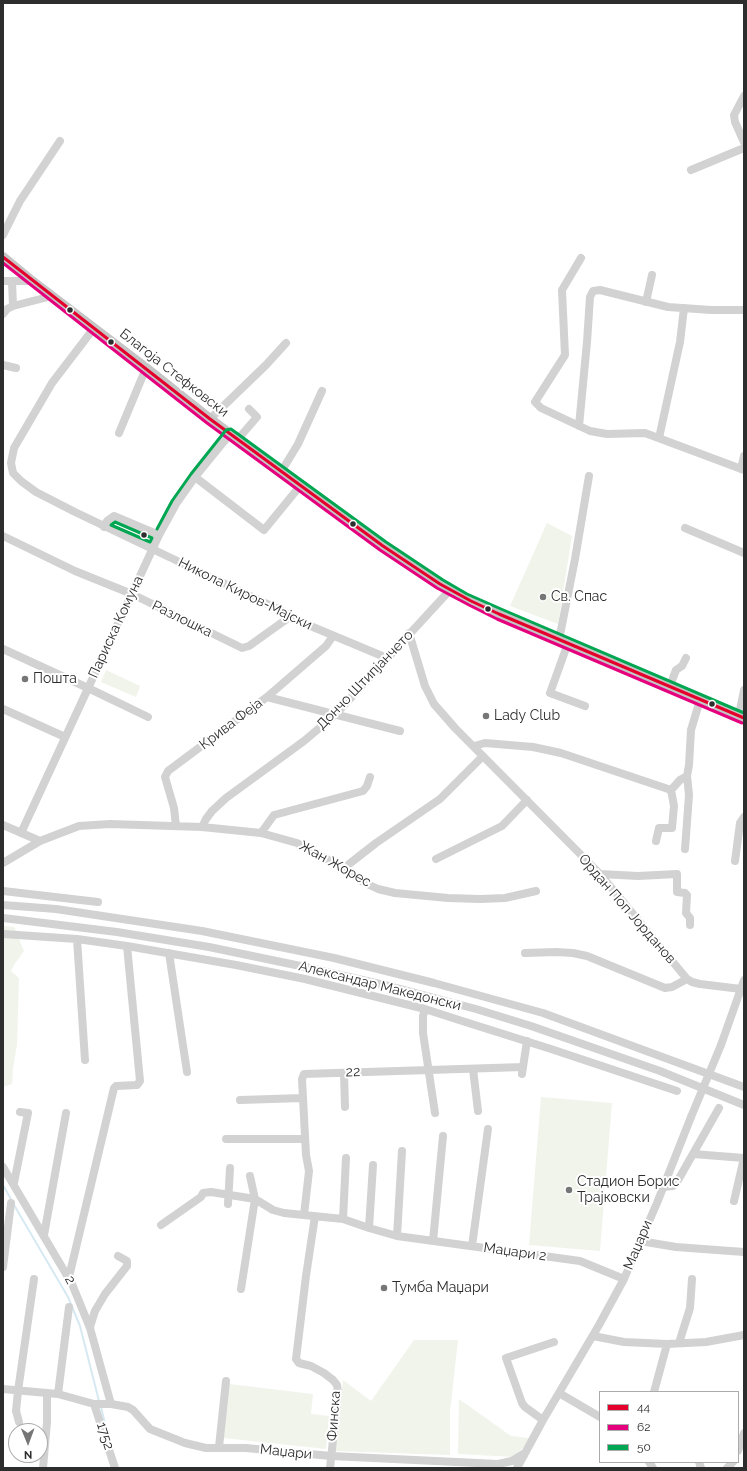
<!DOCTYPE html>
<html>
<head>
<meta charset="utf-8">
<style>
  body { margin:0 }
  #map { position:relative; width:747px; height:1471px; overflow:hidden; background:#fff; font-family:Raleway,sans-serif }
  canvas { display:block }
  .frame { position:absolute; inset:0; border:4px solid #2d2d2d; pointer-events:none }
  .legend { position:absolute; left:599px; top:1391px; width:140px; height:72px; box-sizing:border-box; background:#fff; border:1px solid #ababab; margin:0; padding:5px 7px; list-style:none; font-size:12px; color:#2d2d2d }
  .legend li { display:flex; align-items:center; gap:8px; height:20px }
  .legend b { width:20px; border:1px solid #ababab }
  .north { position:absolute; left:8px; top:1423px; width:40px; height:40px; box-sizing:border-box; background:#fff; border:1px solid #ababab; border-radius:50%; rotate:179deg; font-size:11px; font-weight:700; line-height:16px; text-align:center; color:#2d2d2d }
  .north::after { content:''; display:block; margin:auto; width:14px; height:18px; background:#767676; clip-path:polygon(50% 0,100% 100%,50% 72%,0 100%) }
</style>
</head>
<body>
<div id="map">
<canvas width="747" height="1471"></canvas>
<div class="frame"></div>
<ul class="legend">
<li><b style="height:5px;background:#e4002b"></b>44</li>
<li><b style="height:5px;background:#e5007d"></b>62</li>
<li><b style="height:5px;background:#00a651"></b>50</li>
</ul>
<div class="north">N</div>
</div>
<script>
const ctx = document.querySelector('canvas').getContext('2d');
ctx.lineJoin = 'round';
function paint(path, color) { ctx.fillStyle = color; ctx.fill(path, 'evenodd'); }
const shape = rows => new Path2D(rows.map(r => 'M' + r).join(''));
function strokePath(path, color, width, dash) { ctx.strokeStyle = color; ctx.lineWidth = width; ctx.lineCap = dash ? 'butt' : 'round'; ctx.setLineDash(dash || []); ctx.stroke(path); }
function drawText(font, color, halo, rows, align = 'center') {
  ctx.font = font + ' Raleway,sans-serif'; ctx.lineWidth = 4; ctx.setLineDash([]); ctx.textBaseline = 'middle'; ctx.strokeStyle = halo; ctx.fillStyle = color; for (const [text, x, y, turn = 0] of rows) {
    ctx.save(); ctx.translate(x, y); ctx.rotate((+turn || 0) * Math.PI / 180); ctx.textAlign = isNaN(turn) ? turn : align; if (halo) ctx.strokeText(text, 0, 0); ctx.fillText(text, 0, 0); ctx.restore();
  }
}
paint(shape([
  [547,523,572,536,558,624,510,606],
  [106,670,140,686,136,697,101,682],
  [3,926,14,927,19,934,19,939,24,951,14,965,11,971,19,978,17,1045,13,1068,12,1084,3,1087],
  [541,1097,612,1103,600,1251,529,1245],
  [414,1340,458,1340,450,1412,450,1455,335,1451,343,1380,371,1401],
  [229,1384,313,1394,311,1414,329,1416,326,1449,223,1438],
  [459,1399,511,1436,529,1438,524,1447,513,1457,458,1454]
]), '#f1f4eb');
strokePath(shape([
  [3,1185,12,1201],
  [14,1205,68,1297,80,1326,99,1401],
  [101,1407,107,1432]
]), '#d6e9f2', 2);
strokePath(shape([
  [744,96,734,115,735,122,744,142],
  [691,170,744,148],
  [3,235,20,201,60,141],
  [581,258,562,290,565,355,535,402,541,408,590,431,607,434,645,433,744,470],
  [3,281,32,281],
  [12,281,13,306],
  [646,302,652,275],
  [3,314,7,309,13,306,52,296],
  [94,328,52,383,14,448,11,463,13,473,21,481,36,492,75,512,282,611,301,622,387,658],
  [3,365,16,368],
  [210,419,266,365,286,343],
  [579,426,587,342,590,297,593,291,600,290,668,307,711,310,744,310],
  [119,433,146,368],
  [659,438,680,342,684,308],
  [238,439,257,417,249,409],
  [741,469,744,456],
  [281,472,298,444,322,391],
  [195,477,264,530,300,486],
  [104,527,107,521,114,516,159,535],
  [685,528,744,553],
  [3,536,75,571,132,594,242,648,249,646,291,616],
  [409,633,425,686,434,704,455,728,600,874,687,979,692,982,700,984,741,989],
  [559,640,575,559,589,476],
  [568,643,550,693,585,706],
  [3,649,88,688,148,717],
  [670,686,676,670,682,666,686,658],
  [267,697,400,731],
  [3,709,65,737],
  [739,715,744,690],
  [474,746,485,743,533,747,561,753,671,790],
  [3,825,40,841],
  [176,826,174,808,165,777,168,771,267,697,326,646,333,636],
  [202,827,206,819,212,811,226,798,304,741,336,714,450,590],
  [21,833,159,535,176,504,195,477,230,434],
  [261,833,274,815,363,791,367,786,370,777],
  [656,841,659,828,672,828,674,806,671,790,680,780,687,776],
  [685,849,689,795,687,776,689,765,691,730,700,700],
  [436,859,502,826,527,800],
  [735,861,740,823,744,817],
  [3,863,40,841,79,826,110,824,202,827,261,833,297,843,344,868,363,882,378,889,395,893,448,898,480,899,505,898,536,891],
  [344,868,376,843,440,799,483,756],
  [600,874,638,876,677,874,677,892,685,893,687,895,686,913,690,918,690,925],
  [3,891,98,902],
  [3,905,56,909,202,931,334,958,434,983,543,1013,744,1087],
  [3,918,117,932,209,947,310,968,393,987,476,1009,531,1026,660,1071,744,1105],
  [3,934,77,939,127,946,236,965,305,979,425,1009,459,1020,551,1049,677,1091],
  [77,939,85,1060],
  [169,953,187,1072],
  [525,953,556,952,573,953,587,956,665,988,672,987,687,979],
  [425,1009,423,1016,423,1033,435,1113],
  [721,1045,744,980],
  [523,1067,527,1041],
  [473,1069,478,1111],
  [344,1073,345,1107],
  [240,1100,303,1098],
  [226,1139,305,1139],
  [693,1154,744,1158],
  [3,1167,72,1284,90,1328,111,1404],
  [14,1183,28,1113,20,1112],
  [663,1187,673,1186,677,1182,719,1108],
  [734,1201,744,1158],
  [228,1204,230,1168],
  [304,1215,309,1171,306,1155,302,1079,304,1074,523,1067,522,1074],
  [315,1216,306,1276,296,1359,299,1363,311,1366,324,1373,333,1380,337,1385,338,1393,330,1468],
  [343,1219,346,1158],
  [161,1225,201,1197,203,1193,211,1192,255,1199,273,1210,284,1213,343,1219,369,1228,397,1236,580,1261,624,1279],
  [369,1228,373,1165],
  [44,1235,66,1113],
  [397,1236,402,1151],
  [433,1241,443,1136],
  [640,1241,676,1247,744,1252],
  [472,1246,488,1129],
  [3,1267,11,1203],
  [69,1277,114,1088,116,1086,137,1085,140,1081,127,946],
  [241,1289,255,1199,250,1176],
  [90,1327,95,1311,105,1294,127,1266,127,1261,118,1256],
  [593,1336,624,1342,667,1344,706,1342,744,1335],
  [679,1343,690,1308,692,1279],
  [3,1389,58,1394,94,1404,111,1404,128,1407,133,1410,150,1429,185,1443,206,1448,246,1448,331,1456,498,1464,512,1461,525,1453],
  [654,1392,667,1344],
  [559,1393,600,1417],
  [58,1394,69,1307],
  [94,1404,115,1468],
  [543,1420,525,1407,522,1403,506,1358,554,1342],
  [19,1422,16,1411,18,1391,34,1279],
  [219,1447,226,1381],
  [738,1451,744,1433],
  [649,1462,653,1468],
  [699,1462,701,1468],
  [43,1468,47,1422,47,1394],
  [517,1468,543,1420,599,1325,624,1279,657,1203,691,1117],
  [727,1468,733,1462]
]), '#d2d2d2', 8);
strokePath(shape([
  [3,257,32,281,146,368,210,419,300,486,383,546,440,584,471,601,499,614,744,718]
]), '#c5c5c5', 10);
strokePath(shape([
  [691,1117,721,1045]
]), '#d2d2d2', 8);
strokePath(shape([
  [3,257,210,419,383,546,440,584,471,601,499,614,744,718]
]), '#e4002b', 3);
strokePath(shape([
  [3,263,207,423,380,550,437,588,469,605,497,619,742,723]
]), '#e5007d', 3);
strokePath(shape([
  [115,522,152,538,150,542,111,525,115,522],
  [157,529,172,501,191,474,226,430,231,429,386,542,443,580,467,594,501,609,744,713]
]), '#00a651', 3);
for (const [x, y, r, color] of [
  [70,310,3.5,"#2d2d2d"],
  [111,342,3.5,"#2d2d2d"],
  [353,524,3.5,"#2d2d2d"],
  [144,535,3.5,"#2d2d2d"],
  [543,597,4,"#767676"],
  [488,609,3.5,"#2d2d2d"],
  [25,679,4,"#767676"],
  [712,704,3.5,"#2d2d2d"],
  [486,716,4,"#767676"],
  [569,1190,4,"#767676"],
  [384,1288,4,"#767676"]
]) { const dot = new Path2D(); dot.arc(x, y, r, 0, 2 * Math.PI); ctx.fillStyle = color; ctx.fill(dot); strokePath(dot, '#fff', 1.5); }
drawText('14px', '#2d2d2d', '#fff', [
  ["Благоја Стефковски",174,373,38],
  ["Никола Киров-Мајски",245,594,26],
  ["Разлошка",182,619,26],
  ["Париска Комуна",116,627,-65],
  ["Дончо Штипјанчето",365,680,-46],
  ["Крива Феја",231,724,-37],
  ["Жан Жорес",335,864,29],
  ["Ордан Поп Јорданов",627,909,49],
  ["Александар Македонски",380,986,14],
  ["22",353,1072,-2],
  ["Маџари",638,1245,-67],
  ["Маџари 2",515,1252,8],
  ["2",70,1280,62],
  ["Финска",334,1416,-86],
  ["1752",105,1436,72],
  ["Маџари",286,1452,6]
]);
drawText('14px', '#2d2d2d', '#fff', [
  ["Св. Спас",551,597],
  ["Пошта",33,679],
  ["Lady Club",494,716],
  ["Стадион Борис",577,1182],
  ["Трајковски",577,1198],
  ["Тумба Маџари",392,1288]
], 'left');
</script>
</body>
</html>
